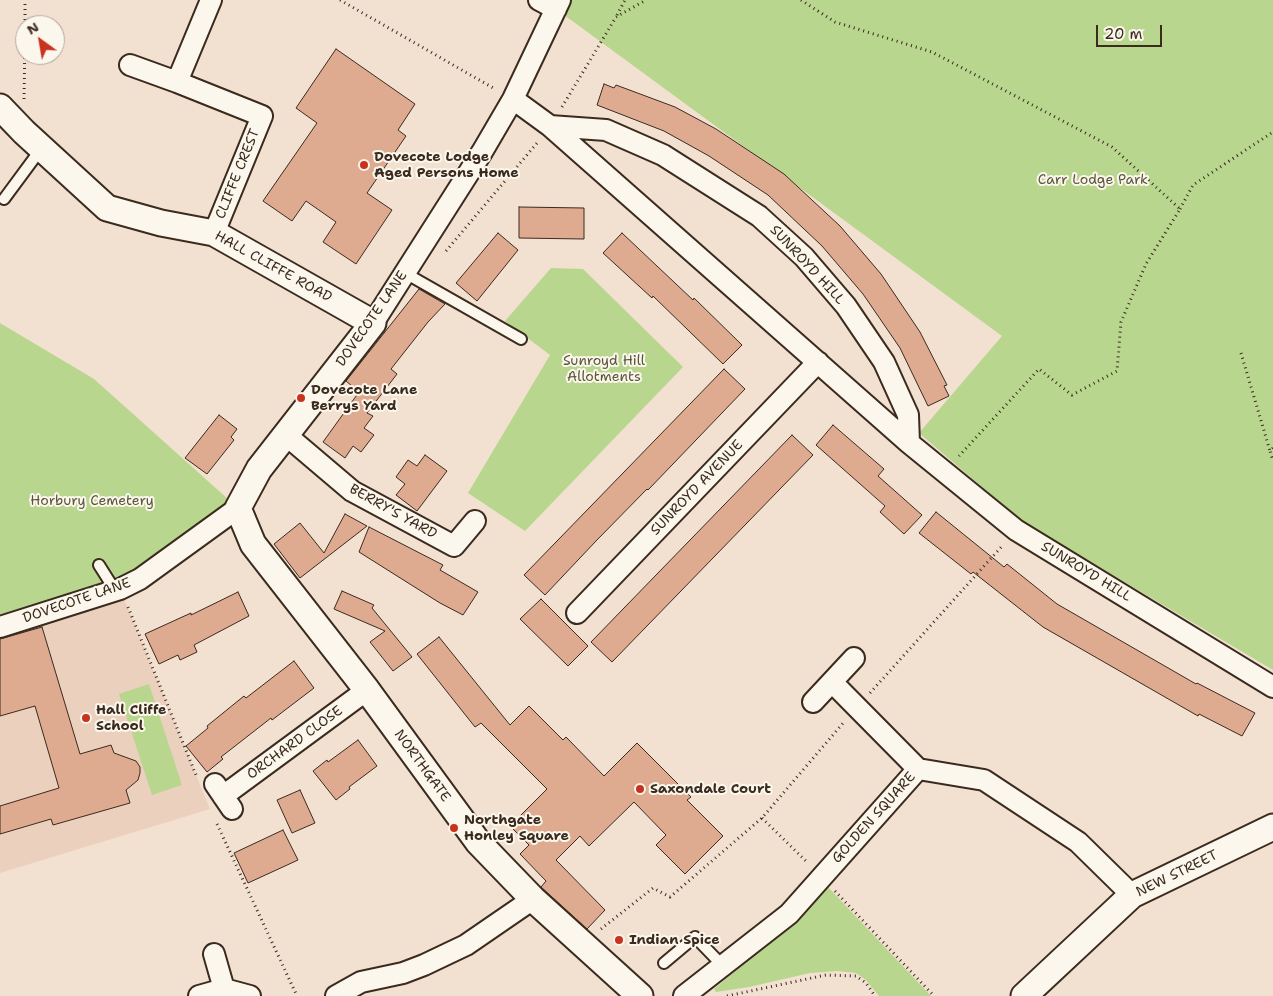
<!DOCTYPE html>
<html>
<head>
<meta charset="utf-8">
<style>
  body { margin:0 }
  #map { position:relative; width:1273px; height:996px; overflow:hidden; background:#f2e0d1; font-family:"Shantell Sans",sans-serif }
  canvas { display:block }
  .north { position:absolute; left:15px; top:15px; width:50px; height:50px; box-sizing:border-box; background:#fbf7ec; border:1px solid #aea59a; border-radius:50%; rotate:328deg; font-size:14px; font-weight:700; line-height:20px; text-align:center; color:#3b2a1e }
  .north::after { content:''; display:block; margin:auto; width:18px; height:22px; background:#c8321e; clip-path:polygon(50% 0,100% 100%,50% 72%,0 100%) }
  .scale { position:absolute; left:1096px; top:25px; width:66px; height:22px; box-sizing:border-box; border:2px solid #3b2a1e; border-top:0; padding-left:6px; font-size:15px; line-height:18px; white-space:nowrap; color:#3b2a1e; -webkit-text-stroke:4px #fbf7ec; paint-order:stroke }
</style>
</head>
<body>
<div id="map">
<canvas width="1273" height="996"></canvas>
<div class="north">N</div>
<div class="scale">20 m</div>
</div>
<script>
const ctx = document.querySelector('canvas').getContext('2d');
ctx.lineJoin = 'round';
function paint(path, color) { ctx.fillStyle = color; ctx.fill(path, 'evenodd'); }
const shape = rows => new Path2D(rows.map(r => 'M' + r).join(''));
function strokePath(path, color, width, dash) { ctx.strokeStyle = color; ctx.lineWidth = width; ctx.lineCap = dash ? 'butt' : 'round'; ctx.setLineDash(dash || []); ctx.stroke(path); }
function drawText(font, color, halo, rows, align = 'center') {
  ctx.font = font + ' "Shantell Sans",sans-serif'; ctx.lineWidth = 4; ctx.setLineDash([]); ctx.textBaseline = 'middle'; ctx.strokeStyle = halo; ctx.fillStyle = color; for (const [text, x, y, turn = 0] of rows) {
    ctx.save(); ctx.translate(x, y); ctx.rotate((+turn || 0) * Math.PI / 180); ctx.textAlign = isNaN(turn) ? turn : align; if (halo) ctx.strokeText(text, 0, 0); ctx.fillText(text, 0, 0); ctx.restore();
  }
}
paint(shape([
  [120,589,210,809,0,873,0,627]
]), '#ecd0be');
paint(shape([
  [560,0,1273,0,1273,670,1023,522,919,433,1002,336,556,9],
  [551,268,583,269,683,367,525,531,468,493,550,355,505,321],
  [0,323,94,379,238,508,140,579,0,627],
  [149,684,182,785,152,795,119,694],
  [828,887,931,996,879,996,866,980,856,973,837,971,810,973,749,987,716,992,714,989,794,922]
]), '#b9d68f');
const building = shape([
  [336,49,415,104,398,130,406,136,367,193,392,210,356,264,323,242,336,222,306,201,292,221,263,201,317,123,296,108,336,49],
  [604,84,614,88,616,85,675,107,716,129,784,174,840,226,881,274,920,332,947,385,944,386,949,396,928,406,900,348,863,294,822,246,768,195,709,156,664,131,597,105,604,84],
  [519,207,584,208,584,239,519,238,519,207],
  [498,233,518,250,477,301,456,283,498,233],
  [622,233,693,300,694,298,742,345,723,364,653,296,652,298,603,253,622,233],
  [419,289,445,304,428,322,391,369,397,374,367,413,373,416,364,428,374,435,361,452,353,446,345,458,323,442,359,392,346,381,419,289],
  [724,369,745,389,648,490,647,489,596,541,545,595,524,575,724,369],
  [219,415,237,429,231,437,234,440,207,474,185,458,219,415],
  [833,425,884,469,878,476,922,515,904,534,880,512,885,506,816,445,833,425],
  [792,435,813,455,612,662,591,642,792,435],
  [425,455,447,471,417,511,396,495,405,484,396,477,408,460,417,466,425,455],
  [936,512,1004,567,1007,564,1057,604,1196,684,1197,683,1255,713,1242,736,1199,714,1198,716,1043,627,973,572,971,574,919,533,936,512],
  [345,514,367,526,300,578,274,544,300,523,324,553,345,514],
  [369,527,443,565,440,570,478,592,463,615,440,603,359,552,369,527],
  [342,591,374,605,372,608,412,657,393,671,370,642,385,631,334,609,342,591],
  [238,592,249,616,194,645,197,652,180,660,178,655,159,664,145,634,191,613,191,615,238,592],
  [541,599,588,646,568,666,520,619,541,599],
  [42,627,80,754,111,745,114,753,136,761,140,767,140,773,138,780,126,790,130,803,53,825,51,819,0,834,0,806,59,788,35,706,0,716,0,639,42,627],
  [439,637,510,725,529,706,563,740,566,737,604,776,637,743,691,797,687,800,723,836,685,874,656,845,666,835,634,802,589,846,580,836,556,860,605,910,587,929,541,887,546,881,520,854,529,845,510,826,547,789,481,723,475,727,417,654,439,637],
  [294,661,314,688,272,720,271,718,221,757,223,759,207,772,186,746,208,728,207,726,244,696,246,698,294,661],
  [358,740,377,766,349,787,350,789,336,800,313,771,327,760,328,762,358,740],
  [300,790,315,823,292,833,277,800,300,790],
  [283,830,298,860,248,883,234,853,283,830]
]);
paint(building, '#deab91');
strokePath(building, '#3b2a1e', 1);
const service = shape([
  [4,199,41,149],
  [405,273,521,339],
  [99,565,111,584,119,588],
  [664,963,695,937,723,966]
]);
const minor = shape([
  [539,0,556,9],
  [130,65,177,82,262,116,214,233],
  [177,82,211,0],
  [513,99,550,126,909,443,1016,530,1273,687],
  [550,126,606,130,663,155,759,216,804,257,846,306,884,362,908,415,909,443],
  [373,323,482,152,513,99,560,0],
  [286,435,352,491,454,546,475,521],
  [577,613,818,362],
  [0,627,120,589,140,579,238,508],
  [832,682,918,769],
  [813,702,854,658],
  [215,784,232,809],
  [223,796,367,690],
  [214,954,224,989],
  [199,996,224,989,250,996],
  [336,996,361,982,403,973,424,965,466,945,533,899],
  [684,996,789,914,918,769,984,780,1078,842,1132,895]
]);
const tertiary = shape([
  [0,107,24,132,107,208,161,223,214,233,373,323,259,469,238,508,253,544,367,690,478,842,533,899,640,996],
  [1024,996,1132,895,1273,827]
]);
strokePath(service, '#3b2a1e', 14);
strokePath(minor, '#3b2a1e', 24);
strokePath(tertiary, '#3b2a1e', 29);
strokePath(shape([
  [340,0,495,89],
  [801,0,835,22,932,52,1112,147,1180,209,1146,264,1121,322,1117,371,1072,395,1039,369,959,456],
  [617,15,625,0],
  [25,25,25,0],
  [24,99,25,37],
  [562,107,616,17,646,0],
  [1180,209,1193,185,1273,132],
  [446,251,537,143],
  [1241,353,1270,451],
  [1273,448,1270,451,1273,461],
  [128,607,196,775],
  [870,693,1003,545],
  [762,818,808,863],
  [217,824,297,996],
  [835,891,934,996],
  [601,929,653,888,670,897,762,818,844,722],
  [727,996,826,975,856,976,866,983,875,996]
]), '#3b2a1e', 3, [1, 4]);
strokePath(service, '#fbf7ec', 10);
strokePath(minor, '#fbf7ec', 20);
strokePath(tertiary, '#fbf7ec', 25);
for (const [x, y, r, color] of [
  [364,165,5,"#c8321e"],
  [301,398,5,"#c8321e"],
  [86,718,5,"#c8321e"],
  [640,789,5,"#c8321e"],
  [454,828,5,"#c8321e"],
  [619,940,5,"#c8321e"]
]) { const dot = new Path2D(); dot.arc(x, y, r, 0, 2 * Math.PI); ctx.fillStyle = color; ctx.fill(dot); strokePath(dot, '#fbf7ec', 2); }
drawText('bold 14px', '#3b2a1e', '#fbf7ec', [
  ["Dovecote Lodge",374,157],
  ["Aged Persons Home",374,173],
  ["Dovecote Lane",311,390],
  ["Berrys Yard",311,406],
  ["Hall Cliffe",96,710],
  ["School",96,726],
  ["Saxondale Court",650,789],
  ["Northgate",464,820],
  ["Honley Square",464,836],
  ["Indian Spice",629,940]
], 'left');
drawText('14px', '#3b2a1e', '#fbf7ec', [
  ["CLIFFE CREST",238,174,-68],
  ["SUNROYD HILL",807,265,47],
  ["HALL CLIFFE ROAD",273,267,29],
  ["DOVECOTE LANE",372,319,-55],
  ["SUNROYD AVENUE",697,488,-46],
  ["BERRY'S YARD",393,512,29],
  ["SUNROYD HILL",1086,572,31],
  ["DOVECOTE LANE",77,601,-19],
  ["ORCHARD CLOSE",295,743,-36],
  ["NORTHGATE",422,766,54],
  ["GOLDEN SQUARE",874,818,-48],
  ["NEW STREET",1177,874,-26]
]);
drawText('14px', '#5a553a', '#fbf7ec', [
  ["Carr Lodge Park",1093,180],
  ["Sunroyd Hill",604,361],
  ["Allotments",604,377],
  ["Horbury Cemetery",92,501]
]);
</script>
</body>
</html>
